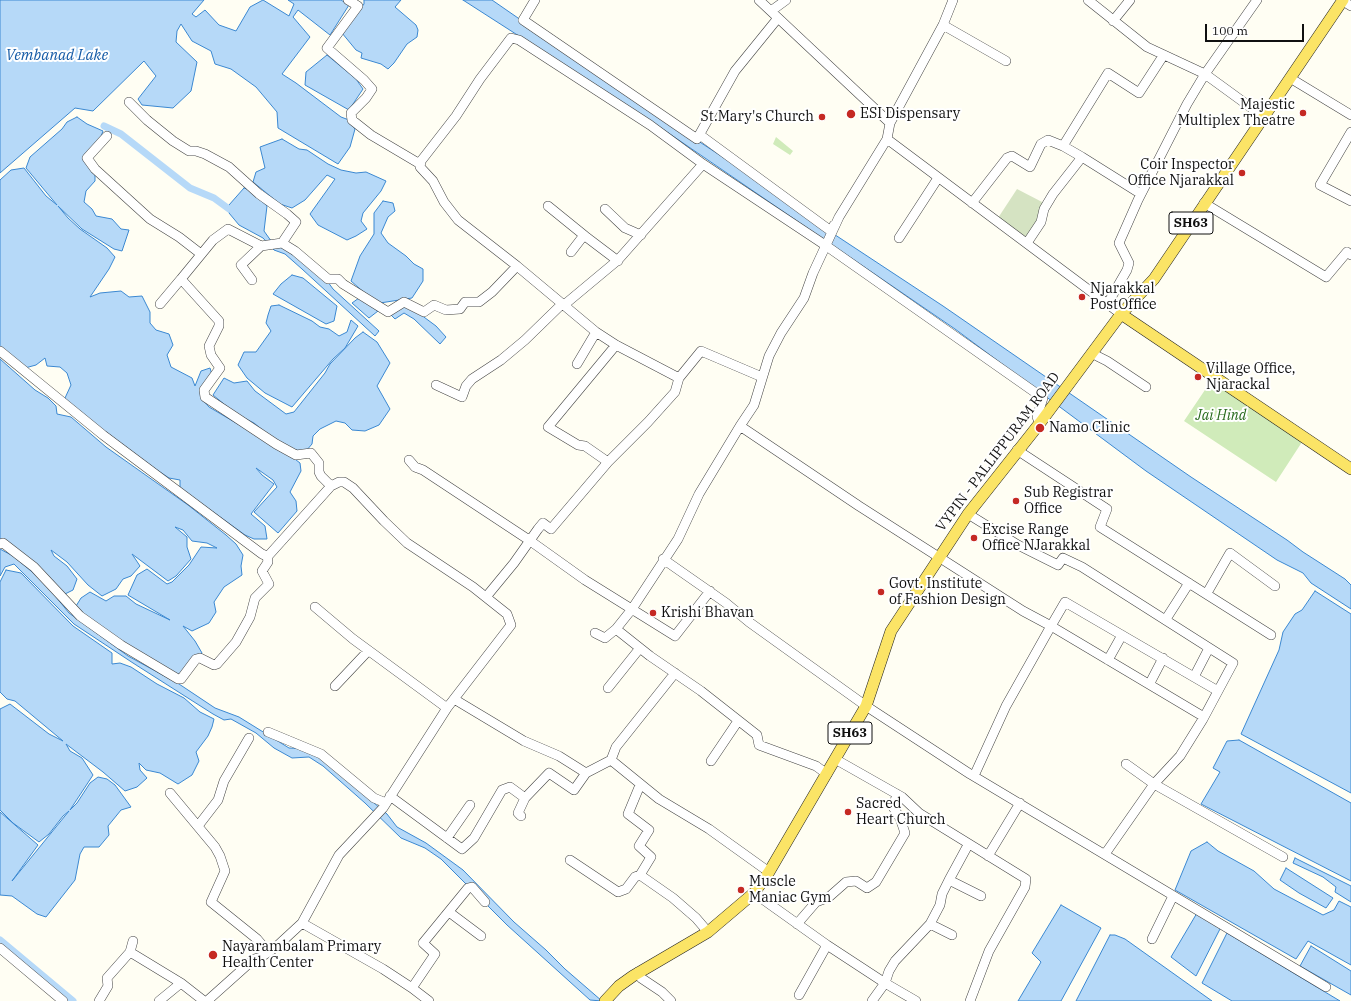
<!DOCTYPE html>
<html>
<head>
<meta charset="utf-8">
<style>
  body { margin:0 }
  #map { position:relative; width:1351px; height:1001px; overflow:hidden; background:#fffef3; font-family:"IBM Plex Serif",serif }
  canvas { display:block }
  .scale { position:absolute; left:1205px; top:24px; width:99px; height:18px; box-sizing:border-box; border:2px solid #101010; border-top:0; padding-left:5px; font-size:12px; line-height:14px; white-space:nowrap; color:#101010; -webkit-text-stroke:3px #fff; paint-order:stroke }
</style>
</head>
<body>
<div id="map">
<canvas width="1351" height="1001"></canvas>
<div class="scale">100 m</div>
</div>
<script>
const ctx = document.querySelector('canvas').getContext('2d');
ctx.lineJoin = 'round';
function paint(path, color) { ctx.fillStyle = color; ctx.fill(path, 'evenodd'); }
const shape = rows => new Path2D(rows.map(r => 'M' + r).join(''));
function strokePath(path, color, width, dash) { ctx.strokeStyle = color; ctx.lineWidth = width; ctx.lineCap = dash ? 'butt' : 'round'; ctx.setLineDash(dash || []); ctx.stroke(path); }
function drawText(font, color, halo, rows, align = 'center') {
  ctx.font = font + ' "IBM Plex Serif",serif'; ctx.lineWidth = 4; ctx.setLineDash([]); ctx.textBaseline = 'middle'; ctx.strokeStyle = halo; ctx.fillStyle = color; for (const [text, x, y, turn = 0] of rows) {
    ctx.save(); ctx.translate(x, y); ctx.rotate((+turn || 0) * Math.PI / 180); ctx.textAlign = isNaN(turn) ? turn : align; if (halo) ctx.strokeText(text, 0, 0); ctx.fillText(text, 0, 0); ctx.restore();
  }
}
paint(shape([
  [776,137,793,151,790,155,773,144],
  [1211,381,1302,442,1276,482,1184,421]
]), '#d0ebba');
paint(shape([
  [1017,189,1044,203,1029,239,998,218]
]), '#d5e3c2');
const water = shape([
  [0,0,204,0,192,14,196,17,205,10,219,25,236,31,250,7,263,0,289,16,294,4,288,0,341,0,349,5,330,35,298,10,293,17,310,37,282,74,296,83,341,117,349,120,355,129,350,147,338,164,278,128,277,112,256,87,231,69,215,64,211,51,192,41,181,24,177,31,176,42,197,62,191,91,173,108,142,105,138,99,156,76,144,61,93,111,75,108,0,173,0,0],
  [364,0,401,0,395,7,416,25,418,30,417,37,407,44,394,63,388,69,381,64,361,58,362,53,356,50,342,33,364,4,364,0],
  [463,0,492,0,648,108,753,177,811,219,943,306,1191,477,1287,540,1303,552,1345,579,1351,585,1351,609,1311,583,1303,573,1277,560,1146,471,955,329,645,117,463,0],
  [327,55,356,79,363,89,349,110,305,85,306,72,327,55],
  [77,117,87,124,103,131,97,147,87,164,95,171,95,181,86,191,84,202,92,209,96,216,112,219,121,229,129,230,122,251,114,249,82,229,58,206,68,218,80,229,107,248,115,257,109,269,90,297,100,293,121,291,129,297,142,296,150,312,150,323,156,330,169,334,173,345,167,355,171,367,192,378,195,386,201,371,210,368,213,378,202,399,209,407,287,453,300,463,301,471,290,492,296,501,297,511,278,533,254,512,277,487,273,480,256,468,262,475,274,484,251,514,265,526,267,539,254,539,245,535,180,488,180,480,169,478,157,470,71,406,65,398,71,385,67,373,60,367,47,366,45,358,36,365,25,368,0,349,0,180,11,170,24,168,46,196,57,205,26,168,30,157,62,129,67,122,77,117],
  [282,139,299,149,307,150,328,164,341,170,356,173,366,172,386,181,381,191,363,213,361,221,367,229,356,236,347,240,318,225,310,214,335,179,327,175,305,200,292,208,280,204,253,182,256,172,265,168,260,147,282,139],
  [244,188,250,190,267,206,264,231,274,245,279,245,325,278,333,289,379,331,375,336,302,269,285,254,274,250,263,238,239,225,229,213,229,205,244,188],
  [383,201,393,203,395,211,388,217,381,233,388,243,406,256,414,264,423,269,423,281,412,298,380,303,367,295,351,281,360,256,374,234,374,213,383,201],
  [292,275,303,278,337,306,334,321,326,324,273,294,281,284,292,275],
  [359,298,378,311,369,318,352,303,359,298],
  [279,305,312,321,320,327,329,329,339,336,347,332,351,320,358,326,345,348,333,359,292,407,265,393,247,378,238,365,244,352,256,352,271,331,266,323,268,315,271,306,279,305],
  [409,306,436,326,446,337,440,344,414,319,404,313,395,319,391,315,401,308,409,306],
  [363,332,377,342,390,363,377,386,390,409,379,425,365,431,352,430,345,423,336,421,320,429,313,436,312,444,306,451,295,452,282,446,254,423,236,414,213,395,224,378,234,383,247,381,255,391,286,414,294,412,325,373,330,364,355,338,363,332],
  [0,359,35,390,48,398,56,406,57,414,71,417,106,447,188,505,226,535,236,544,243,555,241,566,242,575,224,587,214,602,216,612,209,623,192,631,183,626,195,641,202,653,179,678,73,611,81,598,90,592,106,601,114,596,126,596,136,604,170,620,128,595,137,575,147,569,167,584,172,582,189,565,201,547,217,548,207,543,192,541,183,530,175,527,187,537,187,547,191,559,176,576,168,581,132,554,140,566,131,576,123,579,116,589,102,596,88,585,67,562,51,550,54,556,67,566,77,579,73,590,61,596,0,544,0,359],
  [0,549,13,556,43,581,69,613,128,656,179,684,215,708,239,717,289,748,310,749,387,814,397,827,426,843,463,870,514,922,546,950,565,969,602,1001,590,1000,507,925,441,859,425,848,401,838,365,803,323,766,309,757,292,758,274,748,256,733,231,719,224,720,213,714,133,663,74,624,14,564,5,567,0,576,0,549],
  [6,570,21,573,73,626,112,653,112,664,120,663,131,667,157,684,184,698,200,712,214,719,212,727,208,736,196,752,199,761,192,775,178,784,160,773,146,770,139,763,140,770,147,778,137,787,125,791,103,772,66,744,70,751,82,758,93,775,70,810,77,803,90,783,98,777,107,779,115,785,131,807,121,810,108,826,109,835,99,847,84,847,80,854,75,880,46,917,37,914,12,896,0,895,0,812,38,845,12,881,69,811,63,816,49,834,39,842,13,823,0,810,0,709,10,704,49,734,63,741,15,701,7,699,0,692,0,582,6,570],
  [1315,591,1351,614,1351,793,1241,734,1279,650,1283,632,1295,614,1302,610,1315,591],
  [1239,740,1351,803,1351,881,1201,804,1220,772,1213,768,1227,741,1239,740],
  [1207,842,1218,851,1254,871,1274,889,1323,915,1334,910,1339,901,1351,907,1351,965,1308,941,1296,959,1175,890,1191,851,1207,842],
  [1295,858,1351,886,1351,902,1335,892,1336,887,1323,877,1293,863,1295,858],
  [1286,868,1333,898,1326,908,1299,893,1280,880,1286,868],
  [1061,905,1101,928,1061,1001,1018,1001,1041,962,1032,953,1061,905],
  [1197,913,1221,927,1196,976,1171,957,1197,913],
  [1227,933,1340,1001,1232,1001,1202,983,1227,933],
  [1110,935,1115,935,1125,939,1212,1001,1076,1001,1110,935],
  [1311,946,1351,971,1351,995,1300,966,1311,946]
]);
paint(water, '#b6d9f8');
strokePath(water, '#3b88d1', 1);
strokePath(shape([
  [104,126,121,134,190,188,214,198,229,209],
  [0,940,73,1001]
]), '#b6d9f8', 7);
const minor = shape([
  [348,0,358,6,327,48,364,80,372,89,366,98,351,113,352,120,371,135,420,164],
  [535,0,523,20,697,139,735,71,778,18],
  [759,0,890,123],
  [1088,0,1147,47,1205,74,1264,117],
  [1343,1,1351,6],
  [771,11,786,0],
  [1113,21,1130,0],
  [943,25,1006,61],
  [1290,78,1351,115],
  [129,102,147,120,173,141,189,151,196,151,205,154,229,167,259,194,287,214,296,222,282,243],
  [1351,132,1320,185,1351,201],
  [700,135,824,226,831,231,834,225],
  [107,136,87,158,95,169,150,219,179,237,201,254],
  [887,139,1121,314],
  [1063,146,1108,73,1139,93,1163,56],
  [972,203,1007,158,1012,156,1030,167,1041,144,1048,140,1063,146,1082,157,1141,194],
  [1204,203,1326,277,1347,252,1351,255],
  [548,206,585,236],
  [605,209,625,228,641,235],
  [899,238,938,178],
  [1027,243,1041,222,1044,209,1053,194,1082,157],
  [571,252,581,239,585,236,618,261],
  [517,266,458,220,444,202,433,181,420,167,421,161,456,116,480,79,511,38,519,40,650,125,703,164],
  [252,280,241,265,261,246],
  [1108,303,1127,270,1129,263,1119,243,1138,200,1187,104,1205,74,1257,0],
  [160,304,181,279],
  [564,305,618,260,703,164,825,245,1043,398,1037,417,1040,423],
  [0,351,103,435,262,554,267,556,269,555,331,486,339,482,344,482,353,488,384,521,407,543,473,587,507,614,511,625,447,708,383,808,339,855,302,923,276,947,261,957,254,959,207,1001],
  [1097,356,1107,361,1146,387],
  [577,364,596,332],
  [436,385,462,397,466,386,472,379,501,360,525,340,562,304],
  [740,426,859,506,1023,611,1051,626,1006,706,974,776],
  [1017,450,1107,509,1100,527,1271,635],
  [409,460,415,467,423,470,529,540,585,580,675,636,710,591],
  [608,462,585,446,578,445,548,427,616,345],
  [331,486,321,476,319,472,319,463,311,453,296,455,276,444,205,397,204,390,220,368,211,355,209,346,219,326,219,321,181,279,213,240,228,229,261,246,282,243,295,251,328,279,338,279,343,284,388,312,404,302,424,312,434,305,446,310,460,309,465,302,479,302,492,292,517,266,596,332,616,345,679,378,701,351,762,377],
  [968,514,1018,545,1058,565,1063,558,1082,567,1233,663,1203,719,1180,756,1154,784,1105,854],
  [0,544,3,543,34,567,80,616,121,645,178,679,181,679,196,659,200,658,214,665,217,664,236,642,250,617,255,598,269,584,262,571,268,562,267,556],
  [663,559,726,603,749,622,866,706,970,774,1326,987],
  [1207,593,1230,553,1275,586],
  [486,597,514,563,538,529,543,523,551,529,608,462,648,422,675,392,679,378],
  [315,607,353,639,447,708],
  [1166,619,1189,583],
  [616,629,650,656,701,691,757,735,759,745,816,766,827,774],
  [595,633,605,638,616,629,632,609,678,539,699,494,740,426,754,405,769,356,781,333,804,298,813,273,839,217,887,139,890,123,943,25,953,0],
  [1108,660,1122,635],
  [1194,677,1209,648],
  [1150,683,1163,658],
  [335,686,368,651],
  [608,688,640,648],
  [454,699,524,741,559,756,586,773,611,760,616,747,675,673],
  [1204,717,1051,626,1065,602,1218,691],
  [268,732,321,754,374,798,386,803],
  [835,759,902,797,919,813,1026,879,1025,887,989,951,970,1001],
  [611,760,659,799,709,829,769,872],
  [711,761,738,721],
  [1126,764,1154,784,1283,857],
  [640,785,628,814,649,830,639,846,651,857,640,875],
  [170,793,215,847,220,856,225,871,211,902,257,939,268,952],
  [390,796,462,849,474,838,502,790,510,787,525,798],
  [521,816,518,813,525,798,549,773,574,790,586,773],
  [198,826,218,800,224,781,249,738],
  [447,838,470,805],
  [988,856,1020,803],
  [570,860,618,892,626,889,635,877,640,875,673,898,696,918,708,932],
  [949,880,981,896],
  [754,893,827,945,885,983,916,1001],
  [449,912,481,936],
  [302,923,383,969,412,988,429,1001],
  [797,924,816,902,829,897,846,882,856,881,867,888,876,882,905,833,900,818,893,807,897,794],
  [930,924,952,935],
  [1152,939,1173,896],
  [0,948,63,1001],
  [130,952,133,941],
  [638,972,641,978,662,992,671,1001],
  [412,988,435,954,423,943,468,888,472,887,485,902],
  [799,995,827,945],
  [99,1001,108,986,107,978,130,952,181,983,204,1001],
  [159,1001,181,983],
  [872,1001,885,983,889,971,895,961,930,924,940,905,942,894,949,880,968,845]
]);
const major = shape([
  [1121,314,1351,469],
  [605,1001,619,986,633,976,708,932,754,893,769,872,866,706,891,631,968,514,1040,423,1121,314,1154,279,1343,0]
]);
strokePath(minor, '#434343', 10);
strokePath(major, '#212121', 12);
strokePath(minor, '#fff', 9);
strokePath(major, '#fbe466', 11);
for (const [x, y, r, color] of [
  [1303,113,4,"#c52923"],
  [851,114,5,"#c52923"],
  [822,117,4,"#c52923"],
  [1242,173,4,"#c52923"],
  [1082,297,4,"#c52923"],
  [1198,377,4,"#c52923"],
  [1040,428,5,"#c52923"],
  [1016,501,4,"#c52923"],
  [974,538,4,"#c52923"],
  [881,592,4,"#c52923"],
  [653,613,4,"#c52923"],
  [848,812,4,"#c52923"],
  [741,890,4,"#c52923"],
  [213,955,5,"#c52923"]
]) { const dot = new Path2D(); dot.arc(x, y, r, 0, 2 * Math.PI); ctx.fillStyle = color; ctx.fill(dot); strokePath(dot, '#fff', 1.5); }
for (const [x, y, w] of [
  [1191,223,44],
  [850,733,44]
]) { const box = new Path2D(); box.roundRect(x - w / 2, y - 11, w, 22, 3); ctx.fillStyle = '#fff'; ctx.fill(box); strokePath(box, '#101010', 1); }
drawText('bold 13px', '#101010', null, [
  ["SH63",1191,223],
  ["SH63",850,733]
]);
drawText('14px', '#101010', '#fff', [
  ["Majestic",1295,105,"right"],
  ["Multiplex Theatre",1295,121,"right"],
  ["ESI Dispensary",860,114],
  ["St.Mary's Church",814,117,"right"],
  ["Coir Inspector",1234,165,"right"],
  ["Office Njarakkal",1234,181,"right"],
  ["Njarakkal",1090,289],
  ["PostOffice",1090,305],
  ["Village Office,",1206,369],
  ["Njarackal",1206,385],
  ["Namo Clinic",1049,428],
  ["Sub Registrar",1024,493],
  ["Office",1024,509],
  ["Excise Range",982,530],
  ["Office NJarakkal",982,546],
  ["Govt. Institute",889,584],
  ["of Fashion Design",889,600],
  ["Krishi Bhavan",661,613],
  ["Sacred",856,804],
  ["Heart Church",856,820],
  ["Muscle",749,882],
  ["Maniac Gym",749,898],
  ["Nayarambalam Primary",222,947],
  ["Health Center",222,963]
], 'left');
drawText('italic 14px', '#276a1d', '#fff', [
  ["Jai Hind",1221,416]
]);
drawText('14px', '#101010', '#fff', [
  ["VYPIN - PALLIPPURAM ROAD",998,452,-53]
]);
drawText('italic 15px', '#145aa6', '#fff', [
  ["Vembanad Lake",57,56]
]);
</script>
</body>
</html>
